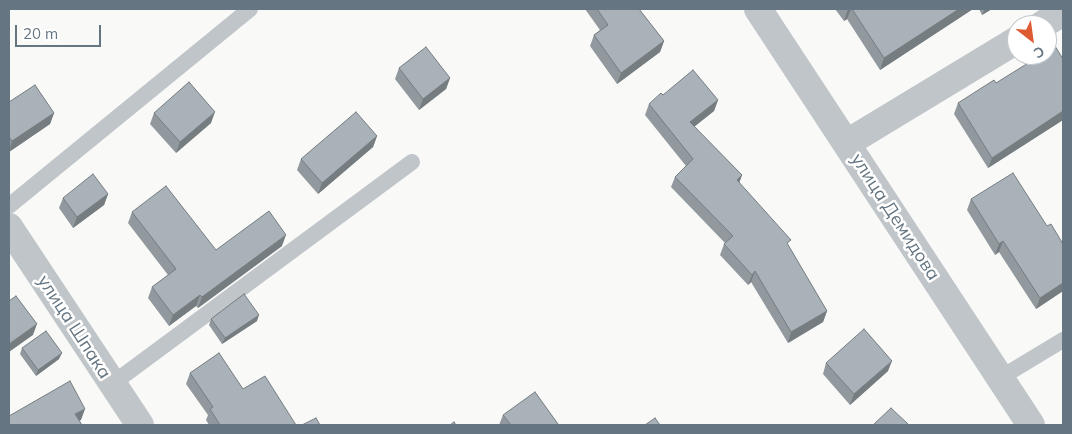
<!DOCTYPE html>
<html>
<head>
<meta charset="utf-8">
<style>
  body { margin:0 }
  #map { position:relative; width:1072px; height:434px; overflow:hidden; background:#f9f9f7; font-family:Mulish,sans-serif }
  canvas { display:block }
  .frame { position:absolute; inset:0; border:10px solid #657581; pointer-events:none }
  .north { position:absolute; left:1007px; top:15px; width:50px; height:50px; box-sizing:border-box; background:#fff; border:1px solid #c1c8cd; border-radius:50%; rotate:150deg; font-size:14px; font-weight:700; line-height:20px; text-align:center; color:#657581 }
  .north::after { content:''; display:block; margin:auto; width:18px; height:22px; background:#de5a33; clip-path:polygon(50% 0,100% 100%,50% 72%,0 100%) }
  .scale { position:absolute; left:15px; top:25px; width:86px; height:22px; box-sizing:border-box; border:2px solid #657581; border-top:0; padding-left:6px; font-size:15px; line-height:18px; white-space:nowrap; color:#657581; -webkit-text-stroke:4px #fff; paint-order:stroke }
</style>
</head>
<body>
<div id="map">
<canvas width="1072" height="434"></canvas>
<div class="frame"></div>
<div class="north">С</div>
<div class="scale">20 m</div>
</div>
<script>
const ctx = document.querySelector('canvas').getContext('2d');
ctx.lineJoin = 'round';
const shape = rows => new Path2D(rows.map(r => 'M' + r).join(''));
function strokePath(path, color, width, dash) { ctx.strokeStyle = color; ctx.lineWidth = width; ctx.lineCap = dash ? 'butt' : 'round'; ctx.setLineDash(dash || []); ctx.stroke(path); }
function paint(path, color) { ctx.fillStyle = color; ctx.fill(path, 'evenodd'); }
function drawText(font, color, halo, rows, align = 'center') {
  ctx.font = font + ' Mulish,sans-serif'; ctx.lineWidth = 5; ctx.setLineDash([]); ctx.textBaseline = 'middle'; ctx.strokeStyle = halo; ctx.fillStyle = color; for (const [text, x, y, turn = 0] of rows) {
    ctx.save(); ctx.translate(x, y); ctx.rotate((+turn || 0) * Math.PI / 180); ctx.textAlign = isNaN(turn) ? turn : align; if (halo) ctx.strokeText(text, 0, 0); ctx.fillText(text, 0, 0); ctx.restore();
  }
}
strokePath(shape([
  [9,206,250,9],
  [1000,378,1063,340],
  [112,384,412,162]
]), '#c0c5c9', 16);
strokePath(shape([
  [1042,25,1063,12],
  [847,143,1017,40],
  [9,227,140,425]
]), '#c0c5c9', 28);
strokePath(shape([
  [758,9,1031,425]
]), '#c0c5c9', 28);
paint(shape([
  [585,9,639,9,664,41,660,52,617,84,590,46,594,35,600,30],
  [835,9,973,9,880,70,847,19,844,21],
  [979,9,992,9,982,15],
  [1063,59,1063,120,988,168,954,114,958,103,996,83],
  [399,68,450,78,446,89,419,110,395,79],
  [663,95,718,100,714,111,694,127,742,175,739,183,788,246,827,311,823,322,788,343,751,282,748,285,720,255,724,244,725,243,671,187,675,177,686,166,645,115,649,104],
  [9,102,54,113,50,124,9,152],
  [154,113,211,123,176,153,150,124],
  [377,136,373,147,318,194,297,170,301,159],
  [108,194,104,205,73,228,59,208,63,198],
  [971,199,1047,226,1063,244,1063,291,1036,309,999,252,995,255,967,210],
  [132,212,216,250,282,246,198,308,196,306,169,326,148,298,152,287,168,275,128,223],
  [211,319,257,321,222,344,209,325],
  [22,348,59,359,36,376,20,354],
  [826,363,888,371,850,405,823,374],
  [190,373,243,389,296,425,209,425,206,420,208,415,186,384],
  [503,415,558,425,499,425]
]), '#91999e');
paint(shape([
  [848,9,851,9,847,19,844,21],
  [959,9,973,9,880,70,884,58],
  [985,9,992,9,982,15],
  [664,41,660,52,617,84,621,73],
  [450,78,446,89,419,110,423,99],
  [718,100,714,111,686,133,690,122],
  [1063,111,1063,120,988,168,992,158],
  [215,112,211,123,176,153,180,142],
  [54,113,50,124,9,152,12,141],
  [377,136,373,147,318,194,322,183],
  [742,175,738,186,737,180],
  [108,194,104,205,73,228,77,217],
  [286,235,282,246,198,308,202,297],
  [1003,241,999,252,995,255,999,244],
  [755,271,751,282,748,285,752,275],
  [1063,283,1063,291,1036,309,1040,298],
  [200,295,196,306,169,326,173,315],
  [827,311,823,322,788,343,791,332],
  [259,315,257,321,222,344,225,338],
  [37,324,33,335,9,352,9,344],
  [62,353,59,359,36,376,38,370],
  [892,361,888,371,850,405,854,394],
  [85,409,81,420,71,425,75,414]
]), '#767d81');
const building = shape([
  [597,9,639,9,664,41,621,73,594,35,608,25,597,9],
  [852,9,959,9,884,58,852,9],
  [1055,46,1063,59,1063,111,992,158,958,103,994,80,996,83,1041,55,1047,55,1047,51,1055,46],
  [426,47,450,78,423,99,399,68,426,47],
  [693,70,718,100,690,122,742,175,737,180,791,240,787,243,827,311,791,332,755,271,752,275,724,244,733,236,675,177,693,159,649,104,661,93,663,95,693,70],
  [189,82,215,112,180,142,154,113,189,82],
  [35,85,54,113,12,141,9,137,9,102,35,85],
  [356,112,377,136,322,183,301,159,356,112],
  [1013,173,1047,226,1051,224,1063,244,1063,283,1040,298,1003,241,999,244,971,199,1013,173],
  [93,174,108,194,77,217,63,198,93,174],
  [166,186,216,250,269,211,286,235,202,297,200,295,173,315,152,287,176,269,132,212,166,186],
  [244,294,259,315,225,338,211,319,244,294],
  [16,296,37,324,9,344,9,301,16,296],
  [864,329,892,361,854,394,826,363,864,329],
  [46,331,62,353,38,370,22,348,46,331],
  [219,353,243,389,265,376,296,425,220,425,210,409,213,407,190,373,219,353],
  [70,381,85,409,75,414,82,425,9,425,9,416,70,381],
  [535,392,558,424,556,425,511,425,503,415,535,392],
  [891,408,909,425,873,425,891,408],
  [316,418,320,425,302,425,316,418],
  [655,418,660,425,645,425,655,418],
  [454,422,456,425,450,425,454,422]
]);
paint(building, '#a9b2b8');
strokePath(building, '#767d81', 1);
drawText('18px', '#657581', '#fff', [
  ["улица Демидова",895,217,57],
  ["улица Шпака",74,327,57]
]);
</script>
</body>
</html>
